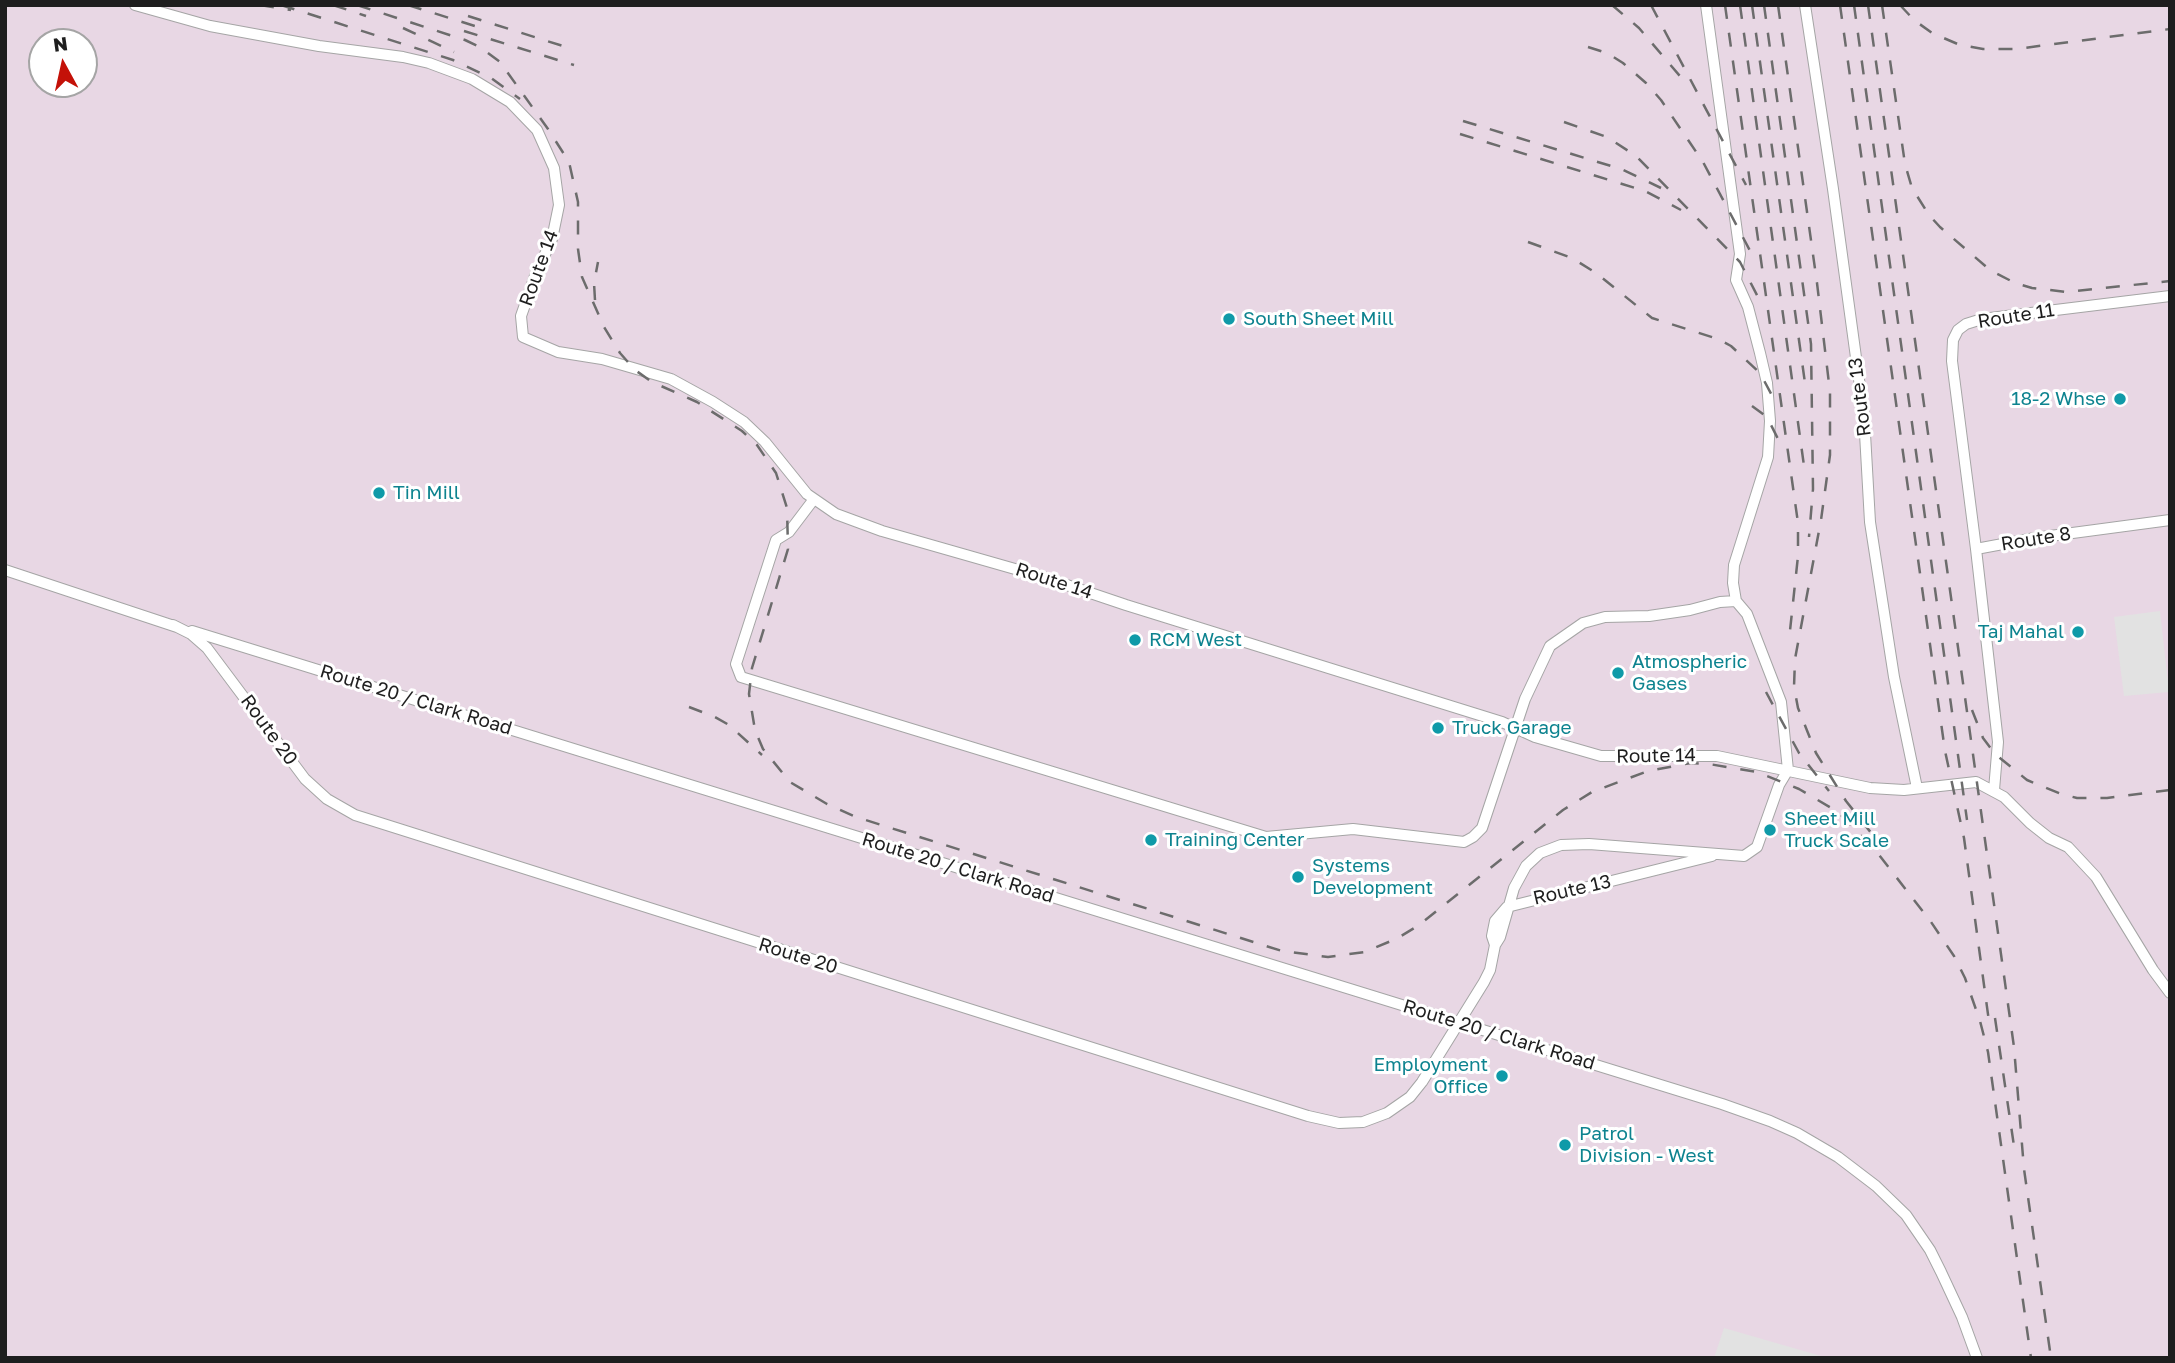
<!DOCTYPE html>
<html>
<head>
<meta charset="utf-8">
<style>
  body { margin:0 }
  #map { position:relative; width:2175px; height:1363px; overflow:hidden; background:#efece5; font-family:"Golos Text",sans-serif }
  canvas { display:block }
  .frame { position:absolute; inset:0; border:7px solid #1e1e1e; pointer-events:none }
  .north { position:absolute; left:28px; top:28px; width:70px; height:70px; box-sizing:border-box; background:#fff; border:2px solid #a5a5a5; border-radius:50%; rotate:352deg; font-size:19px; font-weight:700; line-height:28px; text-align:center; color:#1e1e1e }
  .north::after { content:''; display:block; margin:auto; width:24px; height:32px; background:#c41108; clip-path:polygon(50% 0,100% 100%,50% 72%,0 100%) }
</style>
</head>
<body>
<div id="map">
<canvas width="2175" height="1363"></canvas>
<div class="frame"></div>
<div class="north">N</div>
</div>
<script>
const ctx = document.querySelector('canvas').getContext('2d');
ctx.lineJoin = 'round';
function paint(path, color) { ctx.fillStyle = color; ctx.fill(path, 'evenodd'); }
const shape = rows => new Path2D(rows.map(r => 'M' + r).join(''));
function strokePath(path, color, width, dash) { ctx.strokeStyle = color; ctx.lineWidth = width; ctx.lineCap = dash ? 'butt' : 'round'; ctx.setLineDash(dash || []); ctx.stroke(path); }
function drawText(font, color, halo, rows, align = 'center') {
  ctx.font = font + ' "Golos Text",sans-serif'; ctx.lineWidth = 6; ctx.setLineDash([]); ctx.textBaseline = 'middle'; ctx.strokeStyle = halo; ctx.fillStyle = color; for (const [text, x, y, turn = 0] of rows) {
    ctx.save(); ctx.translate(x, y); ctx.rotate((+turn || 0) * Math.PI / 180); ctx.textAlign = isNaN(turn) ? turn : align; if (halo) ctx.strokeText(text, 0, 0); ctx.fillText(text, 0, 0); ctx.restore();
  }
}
paint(shape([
  [5,5,2170,5,2170,1358,5,1358],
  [42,42,84,42,84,84,42,84]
]), '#e8d7e4');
paint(shape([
  [2160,611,2169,692,2124,696,2114,617],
  [1724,1328,1828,1358,1714,1358]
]), '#e2e2e2');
const minor = shape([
  [135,5,210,26,319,46,403,57,429,63,472,79,510,102,537,130,554,168,559,205,552,239,535,276,521,316,523,337,558,352,602,359,671,379,713,402,744,422,765,442,807,494,836,514,882,531,1043,577,1126,605,1502,722,1535,737,1601,756,1717,756,1870,788,1904,790,1976,782,2004,797,2030,823,2049,838,2068,847,2096,877,2153,970,2170,993],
  [1706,5,1740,254,1736,280,1748,307,1760,353,1767,383,1770,421,1768,457,1734,565,1733,583,1736,601],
  [1805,5,1833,189,1864,416,1870,522,1894,677,1917,788],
  [1976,549,1952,361,1953,340,1958,330,1966,324,1982,319,2170,296],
  [5,570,177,627],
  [173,625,191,634,207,648,305,779,327,799,355,815,1308,1116,1339,1123,1363,1122,1387,1113,1410,1097,1422,1082,1484,982,1490,970,1495,945,1500,937,1514,888,1526,866,1540,853,1561,845,1589,844,1744,856,1757,847,1779,785,1788,770,1781,702,1747,614,1736,601,1720,602,1690,610,1649,616,1605,617,1583,623,1550,646,1525,699,1482,828,1473,837,1464,842,1353,829,1266,837,741,677,736,664,776,540,789,532,814,499],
  [192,631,1722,1104,1770,1121,1797,1133,1838,1157,1876,1186,1906,1215,1930,1250,1941,1272,1962,1317,1977,1358],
  [1994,790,1998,742,1976,549,2035,538,2170,520],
  [1495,945,1492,936,1495,921,1507,907,1712,856]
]);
strokePath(minor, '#a5a5a5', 12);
strokePath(minor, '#fff', 10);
strokePath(shape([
  [260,5,291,10],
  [281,5,453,60,491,78,520,99],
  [333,5,366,16],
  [357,5,465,40,480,47,500,62,548,129,569,162,578,202,578,249,582,277,604,327,620,353,635,370,652,382,697,402,742,431,757,445,776,473,787,508,788,549,752,668,749,694,755,730,763,749,790,782,827,804,856,817,1282,951,1328,957,1365,952,1398,938,1419,925,1563,810,1592,792,1648,771,1691,763,1709,764,1757,772,1799,789,1838,812,1876,851,1931,922,1954,956,1965,978,1980,1021,1988,1052,2031,1358],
  [408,5,478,27],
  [1612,5,1639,28,1685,82],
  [1651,5,1746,185],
  [1725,5,1798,523,1798,556,1789,640],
  [1740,5,1805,473],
  [1752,5,1805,383],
  [1764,5,1811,344,1813,489,1809,537],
  [1778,5,1817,283,1830,392,1830,455,1821,520,1795,659,1794,687,1798,708,1816,753,1846,801,1872,834],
  [1840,5,1945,751,1964,838,1990,1029],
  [1854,5,1967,820],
  [1868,5,2014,1047,2024,1169,2051,1358],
  [1882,5,1905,164,1912,188,1929,215,1940,227,1990,270,2015,283,2032,288,2067,292,2170,281],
  [1900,5,1914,20,1932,33,1960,45,1983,49,2016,49,2170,29],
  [468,16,566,47],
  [403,28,454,52],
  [464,31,574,65],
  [1588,47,1607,53,1623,63,1646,83,1661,100,1703,162,1756,262],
  [1463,121,1621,169,1661,188],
  [1564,122,1607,137,1636,156,1740,262,1761,303],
  [1460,134,1645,191,1681,210],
  [1528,242,1572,258,1596,273,1652,318,1718,339,1731,346,1760,373,1776,403],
  [595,300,594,283,598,262],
  [1752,406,1767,417,1781,445],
  [1766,692,1799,753,1829,791],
  [689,707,715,717,729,725,762,755],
  [1972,710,1983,738,1995,754,2027,780,2061,794,2077,798,2107,798,2170,790],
  [1995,1018,2014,1146]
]), '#6c6c6c', 2.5, [14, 14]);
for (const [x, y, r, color] of [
  [1229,319,7,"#0f9aa8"],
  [2120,399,7,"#0f9aa8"],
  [379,493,7,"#0f9aa8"],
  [2078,632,7,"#0f9aa8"],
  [1135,640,7,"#0f9aa8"],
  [1618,673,7,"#0f9aa8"],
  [1438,728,7,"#0f9aa8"],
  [1770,830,7,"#0f9aa8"],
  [1151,840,7,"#0f9aa8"],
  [1298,877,7,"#0f9aa8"],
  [1502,1076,7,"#0f9aa8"],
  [1565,1145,7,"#0f9aa8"]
]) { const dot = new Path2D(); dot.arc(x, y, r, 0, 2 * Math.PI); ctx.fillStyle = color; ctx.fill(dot); strokePath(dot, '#fff', 2.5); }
drawText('19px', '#1e1e1e', '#fff', [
  ["Route 14",539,268,-70],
  ["Route 11",2016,316,-9],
  ["Route 13",1860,397,-97],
  ["Route 8",2036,539,-9],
  ["Route 14",1054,581,18],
  ["Route 20 / Clark Road",416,700,17],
  ["Route 20",269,730,54],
  ["Route 14",1656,756,-1],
  ["Route 20 / Clark Road",958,868,17],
  ["Route 13",1572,890,-13],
  ["Route 20",798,956,17],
  ["Route 20 / Clark Road",1499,1035,17]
]);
drawText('19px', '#0d838f', '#fff', [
  ["South Sheet Mill",1243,319],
  ["18-2 Whse",2106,399,"right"],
  ["Tin Mill",393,493],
  ["Taj Mahal",2064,632,"right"],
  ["RCM West",1149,640],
  ["Atmospheric",1632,662],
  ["Gases",1632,684],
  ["Truck Garage",1452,728],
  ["Sheet Mill",1784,819],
  ["Truck Scale",1784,841],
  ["Training Center",1165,840],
  ["Systems",1312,866],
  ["Development",1312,888],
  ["Employment",1488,1065,"right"],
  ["Office",1488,1087,"right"],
  ["Patrol",1579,1134],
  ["Division - West",1579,1156]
], 'left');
</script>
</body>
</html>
